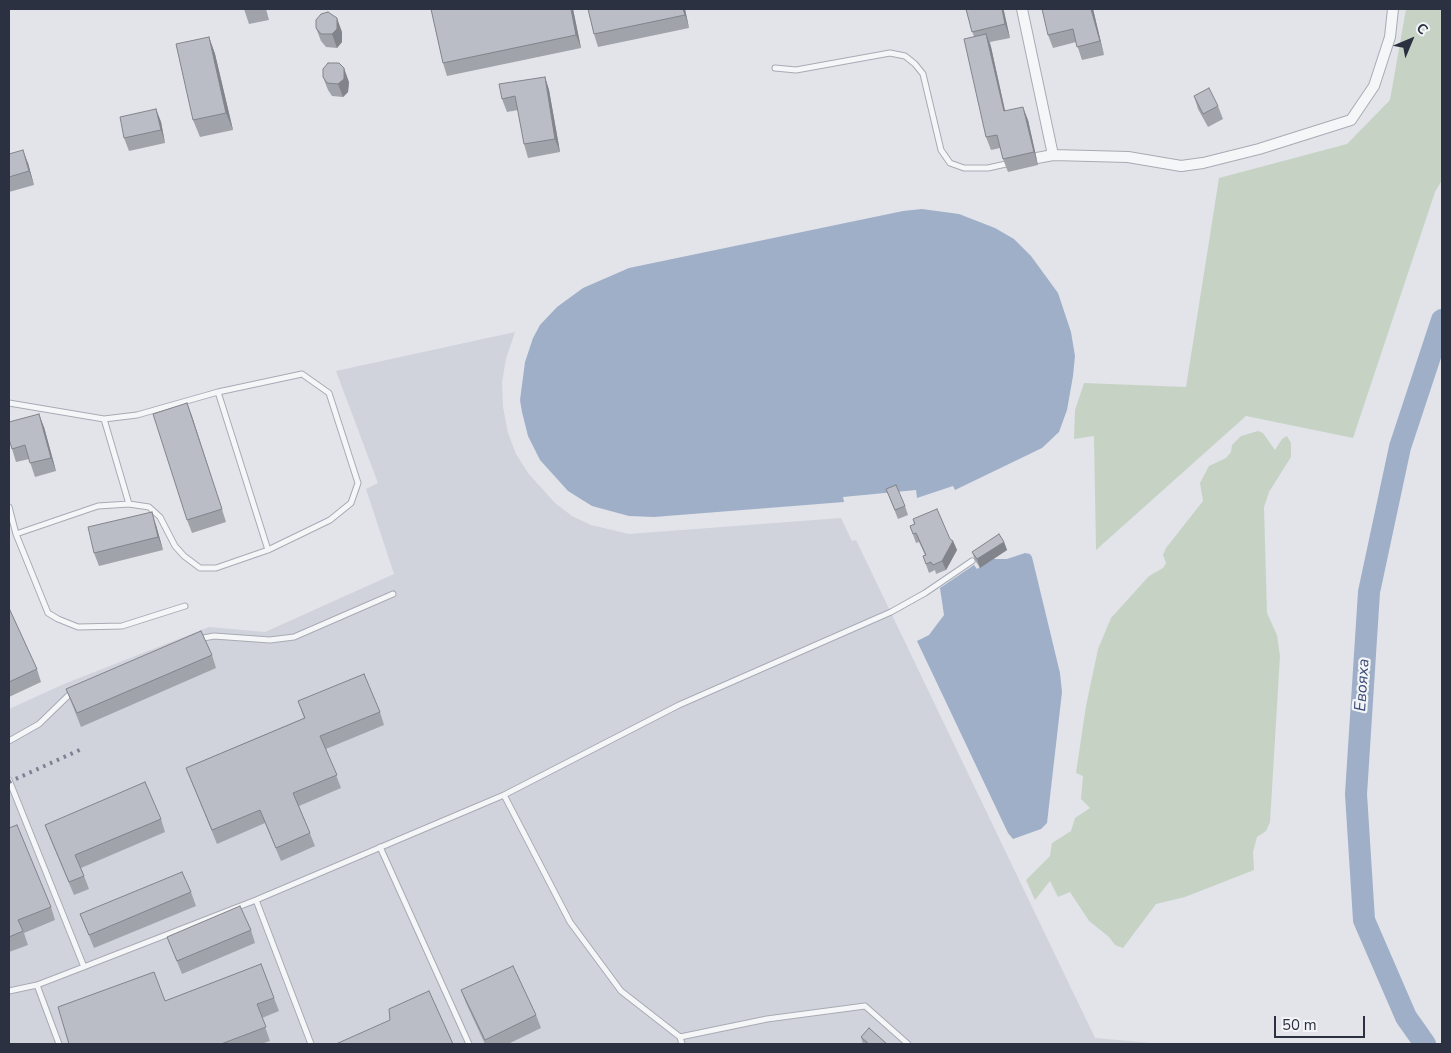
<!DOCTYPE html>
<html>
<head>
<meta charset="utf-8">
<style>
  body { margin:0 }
  #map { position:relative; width:1451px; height:1053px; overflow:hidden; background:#e2e4ea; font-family:"Nunito Sans",sans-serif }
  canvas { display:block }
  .frame { position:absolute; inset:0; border:10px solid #2b3141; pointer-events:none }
  .north { position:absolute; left:1386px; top:15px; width:50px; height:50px; -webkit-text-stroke:4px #f2f4f7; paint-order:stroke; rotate:45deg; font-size:14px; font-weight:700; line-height:20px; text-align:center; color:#2b3141 }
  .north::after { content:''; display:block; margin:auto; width:18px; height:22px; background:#2b3141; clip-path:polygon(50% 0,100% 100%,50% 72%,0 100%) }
  .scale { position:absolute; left:1274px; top:1016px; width:91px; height:22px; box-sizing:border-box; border:2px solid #2b3141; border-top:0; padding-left:6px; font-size:15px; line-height:18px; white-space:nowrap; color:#2b3141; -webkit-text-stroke:4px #f2f4f7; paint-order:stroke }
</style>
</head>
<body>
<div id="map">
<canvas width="1451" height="1053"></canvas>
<div class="frame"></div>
<div class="north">С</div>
<div class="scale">50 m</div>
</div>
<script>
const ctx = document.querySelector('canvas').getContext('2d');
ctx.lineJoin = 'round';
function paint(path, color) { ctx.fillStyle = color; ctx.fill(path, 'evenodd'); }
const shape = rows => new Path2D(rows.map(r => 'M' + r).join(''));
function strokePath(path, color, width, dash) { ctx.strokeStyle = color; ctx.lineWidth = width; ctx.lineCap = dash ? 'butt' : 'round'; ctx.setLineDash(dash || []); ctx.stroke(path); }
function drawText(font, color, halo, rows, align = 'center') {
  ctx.font = font + ' "Nunito Sans",sans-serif'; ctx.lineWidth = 4.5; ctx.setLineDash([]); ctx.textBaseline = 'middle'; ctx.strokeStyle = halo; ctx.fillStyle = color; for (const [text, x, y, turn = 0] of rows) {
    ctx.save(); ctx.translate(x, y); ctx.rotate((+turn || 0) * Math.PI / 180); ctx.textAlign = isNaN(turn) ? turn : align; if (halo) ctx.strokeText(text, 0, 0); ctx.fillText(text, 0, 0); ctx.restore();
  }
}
paint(shape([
  [515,332,506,359,502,382,503,407,508,433,516,454,528,473,555,503,572,516,591,525,629,534,841,518,852,541,856,540,1095,1038,1163,1044,9,1044,9,709,64,684,209,627,265,632,394,574,366,489,378,483,336,371]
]), '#d0d3dc');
paint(shape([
  [1406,9,1442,9,1442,180,1435,192,1353,438,1246,416,1096,550,1094,436,1074,439,1075,410,1084,383,1186,387,1219,178,1347,144,1390,100],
  [1258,431,1263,433,1275,450,1282,439,1287,436,1291,443,1291,457,1269,492,1264,507,1267,613,1277,635,1280,656,1270,822,1266,831,1257,837,1253,852,1254,870,1185,897,1156,904,1123,948,1115,945,1109,937,1089,921,1070,892,1058,897,1050,881,1035,900,1026,880,1050,856,1052,843,1071,831,1075,818,1090,808,1081,799,1083,776,1076,773,1086,706,1098,649,1111,618,1149,576,1163,568,1166,563,1163,555,1166,548,1203,501,1200,483,1209,466,1226,458,1231,452,1232,445,1241,436]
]), '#c6d3c4');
paint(shape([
  [922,209,959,214,995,228,1014,239,1031,256,1058,293,1071,332,1075,356,1073,376,1067,410,1059,432,1042,448,955,490,953,486,917,498,916,490,843,497,844,502,654,517,629,516,592,506,568,491,540,460,528,436,522,412,520,400,525,362,533,338,540,325,557,307,583,288,629,268,903,211],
  [1025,553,1030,554,1032,557,1060,673,1062,692,1047,823,1041,829,1013,839,1008,833,917,641,929,635,944,615,940,588,974,565,977,569,993,559,1007,559]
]), '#9fafc8');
strokePath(shape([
  [1425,1044,1406,1017,1364,920,1356,794,1369,592,1400,447,1442,320]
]), '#9fafc8', 22);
const lane = shape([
  [775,68,796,70,890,53,905,56,915,64,923,74,941,150,950,163,964,168,988,168,1006,164],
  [218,392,268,550],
  [9,403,104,419,137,415,218,392,302,374,329,393,358,483,351,503,330,520,268,550,216,568,200,568,184,556,175,546,160,517,149,507,129,504,98,506,16,534],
  [104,419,129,504],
  [9,507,16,534,48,613,58,619,78,627,122,626,185,606],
  [198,639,214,636,270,640,294,637,393,594],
  [9,741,39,724,73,691],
  [9,780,84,967],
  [380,847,469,1044],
  [256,900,311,1044],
  [37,985,59,1044],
  [9,991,37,985,63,975,256,900,504,795],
  [680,1037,767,1019,865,1006,908,1044],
  [682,1044,680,1037,621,991,570,922,504,795,679,705,891,612,925,593,972,561]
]);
const street = shape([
  [1022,9,1053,155],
  [1037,158,1053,155,1128,157,1181,166,1203,163,1259,149,1351,120,1374,86,1390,37,1393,9]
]);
strokePath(lane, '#a7abb4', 7);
strokePath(street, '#a7abb4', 12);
strokePath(lane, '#f5f6f8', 5);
strokePath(street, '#f5f6f8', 10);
strokePath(shape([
  [9,782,84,748]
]), '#7c8293', 4, [2.5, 5]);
paint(shape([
  [244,9,266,9,269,20,249,24],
  [431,9,573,9,581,48,447,76,443,63],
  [588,9,685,9,689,28,598,47,594,34],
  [966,9,1003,9,1010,38,990,42,1005,111,1028,120,1038,165,1008,172,1003,159,1000,148,991,150,986,137,974,37],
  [1093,9,1104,55,1082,60,1076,42,1053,48,1048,35],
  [316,28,342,32,342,42,337,48,326,47,321,41],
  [209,37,215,54,233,130,200,137,193,120],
  [323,77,349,82,348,92,343,97,332,96,328,90],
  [545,77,549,90,560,152,528,158,524,144,518,110,507,112,502,99],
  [1194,96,1218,106,1223,119,1208,127,1198,109],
  [156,109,161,122,165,143,129,151,124,138],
  [9,154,28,163,34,185,9,192],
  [187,403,226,522,192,533,187,520],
  [44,427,56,471,35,477,29,459,16,462,12,449],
  [886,489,905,506,908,515,898,519],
  [913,519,953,541,957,550,946,570,936,574,935,570,929,573,923,556,925,555,919,542,916,543,910,526,914,524],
  [156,525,163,550,99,566,94,553],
  [1004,542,1007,550,980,568,975,560,972,552],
  [9,608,37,669,41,682,9,697],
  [212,655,216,668,81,727,66,689],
  [298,701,380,712,384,725,326,749,341,788,299,806,315,846,281,861,265,823,217,844,186,768,304,718],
  [161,819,165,832,81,868,89,889,74,895,50,838,45,825],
  [9,828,51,907,55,920,24,933,28,945,9,952],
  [191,892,196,906,94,948,80,914],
  [251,930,255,943,182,974,167,937],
  [261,964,279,1011,262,1018,270,1041,261,1044,69,1044,165,1001],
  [461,990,536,1015,541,1028,508,1044,485,1044,466,1003],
  [861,1037,887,1044,863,1044]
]), '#a0a3aa');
paint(shape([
  [571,9,573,9,581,48,576,35],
  [683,9,685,9,689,28,685,15],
  [1002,9,1003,9,1004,11,1010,38,1005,24],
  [1091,9,1093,9,1104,55,1100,41],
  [337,18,342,32,342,42,337,48,332,34],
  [986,34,991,47,1008,124,1004,111],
  [209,37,215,54,233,130,226,113],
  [344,68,349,82,348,92,343,97,338,84],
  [545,77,549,90,560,152,555,139],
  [1023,107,1028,120,1038,165,1034,152],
  [156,109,161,122,165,143,161,130],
  [23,150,28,163,34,185,29,171],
  [187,403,192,416,226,522,222,509],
  [39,414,44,427,56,471,51,458],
  [152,512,156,525,163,550,158,537],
  [953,541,957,550,946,570,942,561],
  [1004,542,1007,550,980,568,977,559]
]), '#82848b');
const building = shape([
  [431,9,571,9,576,35,443,63,431,9],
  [588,9,683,9,685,15,594,34,588,9],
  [966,9,1002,9,1005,24,972,32,966,9],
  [1042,9,1091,9,1100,41,1077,47,1073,29,1048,35,1042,9],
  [328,12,337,18,337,29,332,34,321,34,316,28,316,20,321,14,328,12],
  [986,34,1004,111,1023,107,1034,152,1003,159,997,135,986,137,964,39,986,34],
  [209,37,226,113,193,120,176,44,209,37],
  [328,63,339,63,344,68,344,79,338,84,327,83,323,77,323,69,328,63],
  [545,77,555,139,524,144,515,96,502,99,499,84,545,77],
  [1209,88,1218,106,1203,114,1194,96,1209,88],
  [156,109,161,130,124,138,120,117,156,109],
  [23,150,29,171,9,177,9,154,23,150],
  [187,403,222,509,187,520,153,414,187,403],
  [39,414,51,458,30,463,25,445,12,449,9,439,9,422,39,414],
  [896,485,905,506,895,510,886,489,896,485],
  [937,509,950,539,953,541,942,561,933,565,931,562,926,564,923,556,926,555,916,533,913,534,910,526,915,524,913,519,937,509],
  [152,512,158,537,94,553,88,527,152,512],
  [999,534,1004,542,977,559,972,552,999,534],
  [9,608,37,669,9,682,9,608],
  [201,631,212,655,77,713,66,689,201,631],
  [364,674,380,712,320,736,337,775,293,793,310,833,276,848,260,810,212,830,186,768,305,718,298,701,364,674],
  [145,782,161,819,75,855,84,876,69,882,45,825,145,782],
  [17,825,51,907,18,920,23,931,9,937,9,828,17,825],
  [182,872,191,892,89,935,80,914,182,872],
  [240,906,251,930,177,961,167,937,240,906],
  [261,964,274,998,257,1004,266,1027,221,1044,69,1044,58,1007,154,972,165,1001,261,964],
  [513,966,536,1015,485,1040,461,990,513,966],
  [429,991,453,1044,336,1044,390,1020,389,1009,429,991],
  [869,1028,887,1044,869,1044,861,1037,869,1028]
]);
paint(building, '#babdc6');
strokePath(building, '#82848b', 1);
drawText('italic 16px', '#374b73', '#f2f4f7', [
  ["Евояха",1363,685,-86]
]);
</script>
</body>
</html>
